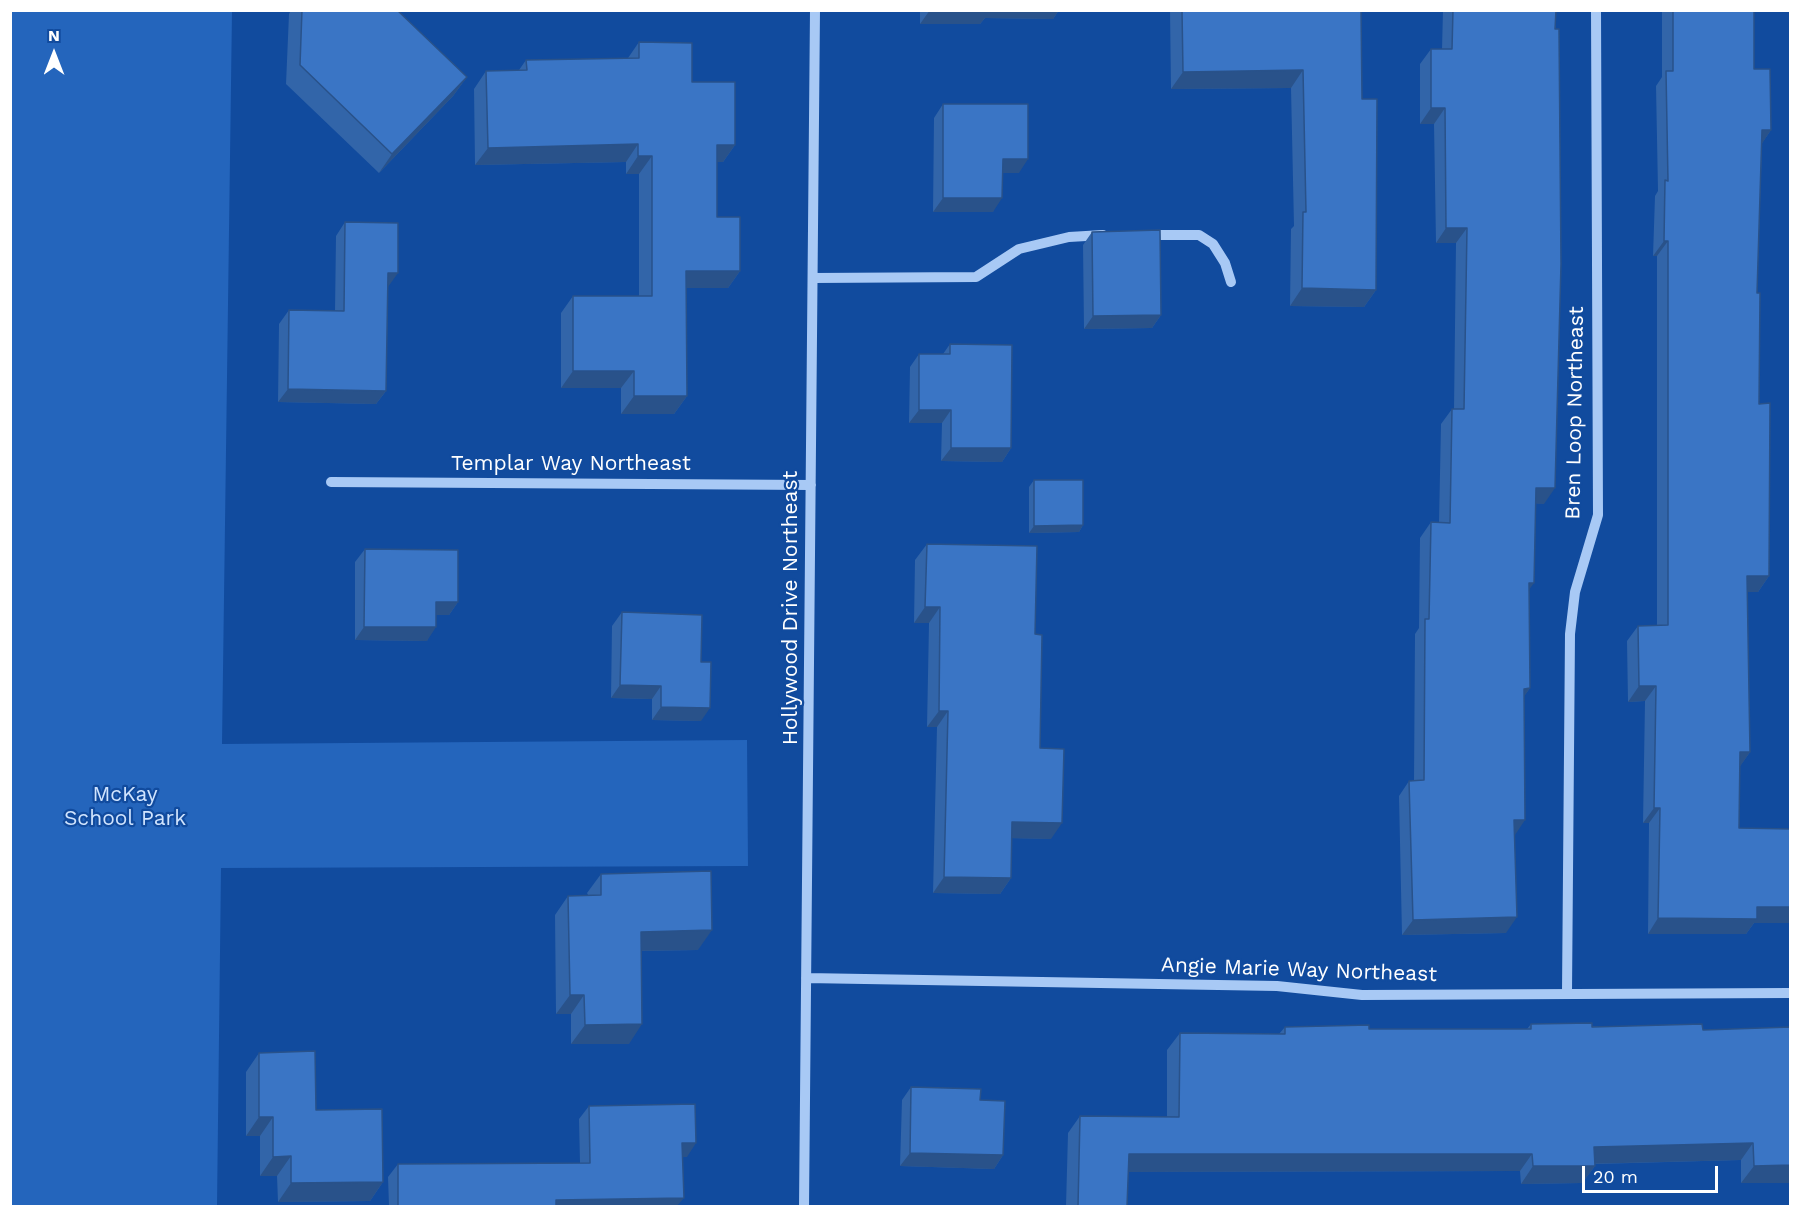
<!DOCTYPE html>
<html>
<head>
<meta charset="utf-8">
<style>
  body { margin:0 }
  #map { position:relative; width:1801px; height:1217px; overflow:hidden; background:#114b9e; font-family:"Work Sans",sans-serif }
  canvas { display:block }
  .frame { position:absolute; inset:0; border:12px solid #fff; pointer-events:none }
  .north { position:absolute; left:24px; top:24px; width:60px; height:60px; -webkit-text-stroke:4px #114b9e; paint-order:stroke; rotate:0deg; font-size:16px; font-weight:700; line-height:24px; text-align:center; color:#fff }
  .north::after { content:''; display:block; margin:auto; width:21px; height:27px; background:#fff; clip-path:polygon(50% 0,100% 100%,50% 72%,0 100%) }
  .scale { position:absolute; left:1582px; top:1166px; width:136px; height:27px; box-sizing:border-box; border:3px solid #fff; border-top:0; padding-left:8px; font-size:18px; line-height:21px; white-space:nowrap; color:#fff; -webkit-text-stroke:4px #114b9e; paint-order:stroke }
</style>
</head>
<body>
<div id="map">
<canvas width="1801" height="1217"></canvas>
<div class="frame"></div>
<div class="north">N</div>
<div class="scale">20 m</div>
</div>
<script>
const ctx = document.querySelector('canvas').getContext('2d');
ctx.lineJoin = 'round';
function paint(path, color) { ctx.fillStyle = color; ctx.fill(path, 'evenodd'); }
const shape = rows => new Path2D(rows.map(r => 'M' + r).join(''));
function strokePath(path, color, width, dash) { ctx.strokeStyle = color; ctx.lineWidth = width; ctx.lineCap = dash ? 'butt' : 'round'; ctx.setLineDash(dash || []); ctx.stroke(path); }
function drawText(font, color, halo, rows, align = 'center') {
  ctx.font = font + ' "Work Sans",sans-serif'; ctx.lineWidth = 4.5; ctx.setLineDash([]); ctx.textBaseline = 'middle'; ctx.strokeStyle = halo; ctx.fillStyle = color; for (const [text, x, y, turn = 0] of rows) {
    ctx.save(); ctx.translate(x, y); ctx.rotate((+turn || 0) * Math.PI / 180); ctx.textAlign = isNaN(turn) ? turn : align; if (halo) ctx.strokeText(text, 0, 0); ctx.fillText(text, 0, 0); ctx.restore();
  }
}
paint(shape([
  [10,11,232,11,222,744,747,740,748,866,221,868,217,1206,11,1206]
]), '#2465bc');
strokePath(shape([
  [1149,235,1199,235,1213,244,1225,263,1231,282],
  [813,278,976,277,1019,249,1069,237,1103,235],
  [331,482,811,485],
  [806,978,1277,986,1362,995,1790,993],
  [1567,992,1570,634,1575,592,1598,515,1596,10],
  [804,1206,815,10]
]), '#a8c9f5', 10);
paint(shape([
  [291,10,397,10,467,77,453,96,379,173,286,84,289,14],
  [920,10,1059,10,1053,19,985,18,980,24,920,24],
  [1170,10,1361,10,1362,99,1376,290,1364,307,1290,306,1291,229,1294,226,1291,88,1171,89],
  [1443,10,1556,10,1544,504,1535,503,1529,591,1530,688,1524,696,1515,835,1506,933,1402,935,1399,796,1409,781,1414,781,1415,634,1419,628,1420,538,1431,522,1439,523,1441,424,1452,409,1454,409,1456,243,1436,243,1434,124,1420,124,1420,64,1431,49,1442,49],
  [1662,10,1754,10,1754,69,1771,130,1762,143,1757,293,1759,404,1769,576,1758,592,1747,592,1750,752,1740,766,1739,828,1754,923,1746,934,1648,934,1649,823,1643,823,1645,701,1628,702,1627,641,1638,626,1657,625,1657,256,1653,256,1655,196,1658,191,1656,86,1662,77],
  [639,42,692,82,735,145,723,162,717,162,717,217,740,271,728,288,686,288,687,396,674,414,621,414,621,388,561,388,561,313,573,296,639,296,639,174,626,174,626,162,475,165,474,89,486,71,519,70,526,60,628,58],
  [943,104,1019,173,1003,173,993,212,933,212,934,118],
  [345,222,388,287,386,391,376,404,278,402,279,324,289,310,335,311,336,236],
  [1092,232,1161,315,1152,328,1084,329,1083,245],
  [950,344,1011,448,1002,462,941,461,942,423,909,423,910,367,919,354,943,354],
  [1034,480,1083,525,1079,532,1029,533,1029,487],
  [927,544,1035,634,1040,748,1051,839,1012,838,1011,878,1000,894,933,893,937,727,927,727,929,623,914,623,915,560],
  [365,549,458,602,449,615,436,615,427,641,355,640,355,562],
  [622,612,701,662,701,721,652,720,652,699,611,698,612,626],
  [601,874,698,950,641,951,629,1044,571,1044,571,1014,556,1014,555,915,568,896,588,895,587,893],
  [1531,1024,1703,1030,1791,1183,1741,1183,1741,1160,1595,1164,1595,1166,1582,1183,1521,1184,1520,1171,1128,1172,1127,1206,1066,1206,1068,1133,1080,1116,1167,1117,1167,1050,1180,1033,1279,1034,1285,1027,1369,1029,1527,1029],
  [259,1053,316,1110,383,1182,370,1201,278,1202,277,1176,260,1176,260,1136,246,1136,246,1072],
  [911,1087,980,1100,1003,1155,994,1169,900,1166,902,1100],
  [589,1106,687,1157,683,1157,677,1206,389,1206,388,1177,398,1164,580,1163,579,1119]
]), '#3265a9');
paint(shape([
  [930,10,1059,10,1053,19,985,18,980,24,920,24],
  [1303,70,1291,88,1171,89,1183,72],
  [467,77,453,96,379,173,392,154],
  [1431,108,1445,108,1434,124,1420,124],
  [1762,130,1771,130,1761,145],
  [638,144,626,162,475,165,488,148],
  [717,145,735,145,723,162,704,162],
  [638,156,652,156,639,174,626,174],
  [1003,159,1028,159,1019,173,993,173],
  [943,198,1002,198,993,212,933,212],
  [1446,228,1467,228,1456,243,1436,243],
  [1664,241,1668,241,1657,256,1653,256],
  [686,271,740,271,728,288,674,288],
  [388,273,398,273,388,287],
  [1302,288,1376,290,1364,307,1290,306],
  [1161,315,1152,328,1084,329,1093,316],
  [573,371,634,371,621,388,561,388],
  [288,389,386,391,376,404,278,402],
  [634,396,687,396,674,414,621,414],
  [919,410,951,410,942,423,909,423],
  [951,448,1011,448,1002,462,941,461],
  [1536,488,1555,488,1544,504,1525,503],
  [1083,525,1079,532,1029,533,1034,526],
  [1747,576,1769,576,1758,592,1736,592],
  [1529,583,1534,583,1523,598],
  [436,602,458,602,449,615,427,615],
  [925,607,940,607,929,623,914,623],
  [364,627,436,627,427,641,355,640],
  [620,685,661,686,652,699,611,698],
  [1639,686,1656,686,1645,701,1628,702],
  [1530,688,1519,704,1524,689],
  [661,707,710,708,701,721,652,720],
  [939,711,948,711,937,727,927,727],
  [1740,752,1750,752,1739,768],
  [1654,808,1660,808,1649,823,1643,823],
  [1514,820,1525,820,1515,835],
  [1012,822,1062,823,1051,839,1001,838],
  [944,877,1011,878,1000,894,933,893],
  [1757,907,1791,907,1791,923,1754,923,1746,934,1648,934,1658,918],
  [1517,917,1506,933,1402,935,1413,920],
  [712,930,698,950,628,951,641,932],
  [570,995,584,995,571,1014,556,1014],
  [642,1024,629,1044,571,1044,585,1025],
  [259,1117,273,1117,260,1136,246,1136],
  [682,1143,696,1143,687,1157,673,1157],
  [1753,1143,1741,1160,1582,1164,1594,1147],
  [910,1153,1003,1155,994,1169,900,1166],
  [1129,1154,1532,1154,1520,1171,1116,1172],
  [291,1156,277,1176,260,1176,273,1157],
  [1791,1165,1791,1183,1741,1183,1754,1166],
  [1533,1166,1595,1166,1582,1183,1521,1184],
  [383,1182,370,1201,278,1202,291,1183],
  [684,1198,677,1206,552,1206,556,1200]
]), '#29528a');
const building = shape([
  [302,10,397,10,467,77,392,154,300,65,302,10],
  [1182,10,1361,10,1362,99,1377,99,1376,290,1302,288,1303,212,1306,212,1303,70,1183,72,1182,10],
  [1453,10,1556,10,1555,29,1559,29,1561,264,1555,488,1536,488,1534,583,1529,583,1530,688,1524,689,1525,820,1514,820,1517,917,1413,920,1409,781,1424,780,1425,619,1429,619,1431,522,1450,523,1452,409,1464,409,1467,228,1446,228,1445,108,1431,108,1431,49,1452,49,1453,10],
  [1673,10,1754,10,1754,69,1770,69,1771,130,1762,130,1757,293,1760,293,1759,404,1770,403,1769,576,1747,576,1750,752,1740,752,1739,828,1791,829,1791,907,1757,907,1757,919,1658,918,1660,808,1654,808,1656,686,1639,686,1638,626,1668,625,1668,241,1664,241,1665,180,1668,181,1666,71,1673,71,1673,10],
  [639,42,692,43,692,82,735,82,735,145,717,145,717,217,740,217,740,271,686,271,687,396,634,396,634,371,573,371,573,296,652,296,652,156,638,156,638,144,488,148,486,71,527,70,526,60,639,58,639,42],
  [943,104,1028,104,1028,159,1003,159,1002,198,943,198,943,104],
  [345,222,398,223,398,273,388,273,386,391,288,389,289,310,344,311,345,222],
  [1160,230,1161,315,1093,316,1092,232,1160,230],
  [950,344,1012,345,1011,448,951,448,951,410,919,410,919,354,950,354,950,344],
  [1034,480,1083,480,1083,525,1034,526,1034,480],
  [927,544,1037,546,1035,634,1042,635,1040,748,1064,749,1062,823,1012,822,1011,878,944,877,948,711,939,711,940,607,925,607,927,544],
  [365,549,458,550,458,602,436,602,436,627,364,627,365,549],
  [622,612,702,615,701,662,711,662,710,708,661,707,661,686,620,685,622,612],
  [711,871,712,930,641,932,642,1024,585,1025,584,995,570,995,568,896,601,895,601,874,711,871],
  [1592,1023,1592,1027,1702,1024,1703,1030,1791,1027,1791,1165,1754,1166,1753,1143,1594,1147,1595,1166,1533,1166,1532,1154,1129,1154,1127,1206,1078,1206,1080,1116,1179,1117,1180,1033,1285,1034,1285,1027,1369,1025,1369,1029,1531,1029,1531,1024,1592,1023],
  [315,1051,316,1110,382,1109,383,1182,291,1183,291,1156,273,1157,273,1117,259,1117,259,1053,315,1051],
  [911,1087,981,1089,980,1100,1005,1101,1003,1155,910,1153,911,1087],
  [695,1104,696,1143,682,1143,684,1198,556,1200,556,1206,398,1206,398,1164,590,1163,589,1106,695,1104]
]);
paint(building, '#3a75c5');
strokePath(building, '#29528a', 1.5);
drawText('21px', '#fff', '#114b9e', [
  ["Bren Loop Northeast",1575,413,-89],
  ["Templar Way Northeast",571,464],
  ["Hollywood Drive Northeast",791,608,-90],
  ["Angie Marie Way Northeast",1299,970,2]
]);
drawText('21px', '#d0e4fe', '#114b9e', [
  ["McKay",125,795],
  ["School Park",125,819]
]);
</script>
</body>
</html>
